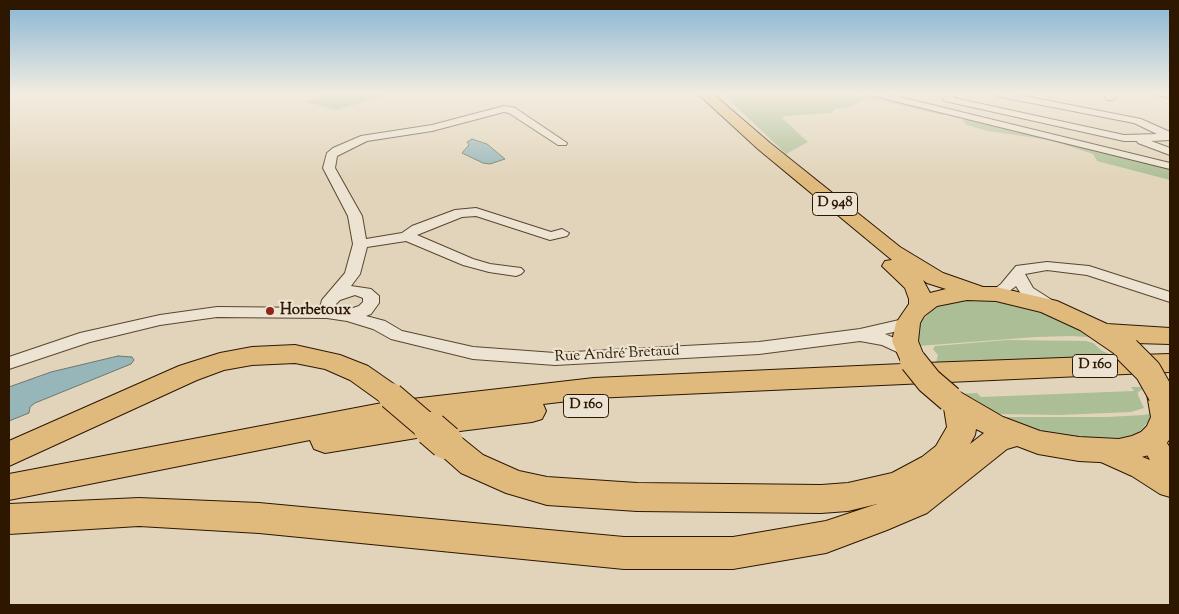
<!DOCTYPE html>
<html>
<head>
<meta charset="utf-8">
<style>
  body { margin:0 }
  #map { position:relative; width:1179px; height:614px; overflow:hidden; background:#e1d4ba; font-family:"Sorts Mill Goudy",serif }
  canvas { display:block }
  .frame { position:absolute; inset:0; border:10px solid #2d1700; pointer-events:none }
</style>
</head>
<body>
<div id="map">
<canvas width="1179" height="614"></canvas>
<div class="frame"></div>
</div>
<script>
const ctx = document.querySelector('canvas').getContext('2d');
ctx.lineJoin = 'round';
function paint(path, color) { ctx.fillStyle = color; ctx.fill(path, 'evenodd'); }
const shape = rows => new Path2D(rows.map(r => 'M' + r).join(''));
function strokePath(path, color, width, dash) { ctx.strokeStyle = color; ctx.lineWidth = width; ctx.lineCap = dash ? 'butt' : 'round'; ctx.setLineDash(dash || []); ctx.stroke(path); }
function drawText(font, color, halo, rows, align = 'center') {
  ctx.font = font + ' "Sorts Mill Goudy",serif'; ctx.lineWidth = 4.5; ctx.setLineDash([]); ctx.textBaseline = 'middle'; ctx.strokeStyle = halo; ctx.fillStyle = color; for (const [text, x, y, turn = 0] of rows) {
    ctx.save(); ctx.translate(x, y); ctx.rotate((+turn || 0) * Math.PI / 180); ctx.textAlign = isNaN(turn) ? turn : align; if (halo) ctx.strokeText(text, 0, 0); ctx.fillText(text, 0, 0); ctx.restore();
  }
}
paint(shape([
  [326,93,396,93,336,110,306,102],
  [722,93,862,93,946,113,942,115,888,102,864,100,847,108,836,108,831,113,785,116,782,118,808,142,786,154],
  [965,119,1049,137,1103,153,1170,169,1170,180,1097,161,1093,154,1050,140,988,131,967,125,962,120],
  [988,299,1030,306,1102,338,1071,336,1036,337,918,346,917,339,920,323,934,308,954,300],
  [1008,340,1086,341,1093,343,1102,351,1114,356,936,362,938,355,933,349,935,346],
  [1131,387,1147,387,1138,392,1138,395,1144,408,1131,412,1059,415,996,414,973,398,955,394,977,393,981,397,1134,391],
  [1151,411,1152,417,1140,431,1130,437,1117,440,1060,439,993,417,1108,417,1144,415,1149,414]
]), '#acbe95');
const water = shape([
  [472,139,487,144,505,159,490,164,483,163,462,153,469,145,467,142,472,139],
  [118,356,132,357,134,360,131,364,35,403,30,407,29,413,9,421,9,387,51,372,118,356]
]);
paint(water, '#97b6b9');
strokePath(water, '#6d766f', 1);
const minor = shape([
  [868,93,883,93,1170,163,1170,169,870,95,868,93],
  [948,93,957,93,954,98,1124,135,1157,134,1134,123,996,96,991,93,1009,93,1141,119,1170,132,1170,140,1151,141,1170,148,1170,155,1138,143,1137,141,1124,141,945,101,943,99,948,93],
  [1103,93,1111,93,1115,98,1113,100,1107,100,1103,93],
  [1154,93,1170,93,1170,98,1156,95,1154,93],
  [504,106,515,108,567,143,566,145,558,145,509,113,504,112,432,131,367,141,337,156,335,168,362,216,366,239,402,233,412,226,455,210,476,208,551,232,562,229,569,233,567,236,550,240,476,216,462,217,417,235,473,259,490,264,521,268,524,271,521,274,516,276,489,272,463,265,406,241,367,247,360,274,351,286,371,289,379,296,379,303,371,314,366,316,385,321,402,331,473,347,555,353,759,342,860,329,908,318,914,319,916,323,914,327,885,334,914,347,917,351,914,355,908,357,882,345,860,341,759,354,555,365,473,359,391,339,373,329,347,321,327,318,217,317,160,325,90,342,9,369,9,357,80,333,160,315,217,307,320,308,322,300,345,273,353,244,348,216,323,168,327,153,333,148,361,136,432,125,504,106],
  [355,295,363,298,363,302,359,306,344,311,336,309,336,304,340,300,355,295],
  [1047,262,1089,266,1170,292,1170,302,1087,275,1047,270,1025,274,1033,288,1055,302,1057,306,1055,310,1043,310,1021,294,1016,286,1002,297,996,299,990,297,988,294,1001,284,1016,266,1047,262]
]);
const major = shape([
  [1152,430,1161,433,1170,448,1170,497,1160,494,1132,476,1092,458,1088,451,1092,444,1101,441,1150,460,1139,440,1143,433,1152,430]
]);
const highway = shape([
  [697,93,712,93,770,143,900,247,943,273,983,287,996,287,1057,301,1107,324,1170,328,1170,344,1135,343,1140,350,1137,355,1170,354,1170,372,594,398,543,404,546,411,542,419,532,422,452,432,457,434,483,455,519,471,547,477,637,483,821,485,848,483,892,473,922,457,936,446,947,427,944,408,936,399,940,392,950,389,960,392,1003,417,1040,431,1079,437,1119,439,1132,436,1141,432,1147,426,1151,417,1147,394,1151,387,1161,384,1170,387,1169,440,1163,448,1149,455,1119,463,1079,461,1038,454,1017,446,1007,449,927,513,887,530,826,553,733,569,624,569,259,533,139,526,9,534,9,504,139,498,259,503,624,537,733,537,826,521,877,504,848,511,821,513,637,511,547,505,506,493,461,473,435,450,431,442,435,435,325,453,314,449,310,440,9,500,9,474,382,403,350,380,325,369,295,363,252,365,224,370,197,380,9,466,9,441,179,366,220,353,252,347,295,345,340,355,368,366,401,389,405,396,403,400,594,378,902,364,892,341,896,323,909,304,909,299,905,288,882,266,885,261,892,260,758,149,697,93],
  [923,280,927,283,946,289,930,293,923,280],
  [967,300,996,301,1041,312,1080,330,1118,356,925,363,926,361,918,341,920,323,924,316,937,306,967,300],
  [976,429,984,433,970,444,975,435,976,429]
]);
strokePath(minor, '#5a462e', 2);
strokePath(major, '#2d1700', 2);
strokePath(highway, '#2d1700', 2);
paint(minor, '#ece3d2');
paint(major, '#e0ba7d');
paint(highway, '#e0ba7d');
const highwayBridgeFar1 = shape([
  [1127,350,1148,371,1161,394],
  [913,361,929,381,950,399],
  [391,396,432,431]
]);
const highwayBridge = shape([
  [431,429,446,442]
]);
strokePath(highwayBridgeFar1, '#2d1700', 28, []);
strokePath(highwayBridge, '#2d1700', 36, []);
strokePath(highwayBridgeFar1, '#e0ba7d', 26);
strokePath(highwayBridge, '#e0ba7d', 34);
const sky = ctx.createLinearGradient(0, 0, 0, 179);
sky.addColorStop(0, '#87b5d5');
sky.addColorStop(0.52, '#f2ece0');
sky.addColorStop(1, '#f2ece000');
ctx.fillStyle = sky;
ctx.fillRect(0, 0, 1179, 179);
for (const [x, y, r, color] of [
  [270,311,5,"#8f2418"]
]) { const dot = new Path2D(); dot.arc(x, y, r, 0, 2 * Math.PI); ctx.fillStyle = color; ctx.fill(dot); strokePath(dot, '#ece3d2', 2); }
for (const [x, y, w] of [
  [835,204,45],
  [1095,366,45],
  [586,406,45]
]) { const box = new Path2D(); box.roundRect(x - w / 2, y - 11.5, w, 23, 4); ctx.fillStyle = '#ece3d2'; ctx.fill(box); strokePath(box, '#2d1700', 1); }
drawText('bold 14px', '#2d1700', null, [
  ["D 948",835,204],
  ["D 160",1095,366],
  ["D 160",586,406]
]);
drawText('bold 15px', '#2d1700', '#ece3d2', [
  ["Horbetoux",280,311]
], 'left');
drawText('15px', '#2d1700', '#ece3d2', [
  ["Rue André Bretaud",617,355,-3]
]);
</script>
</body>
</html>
